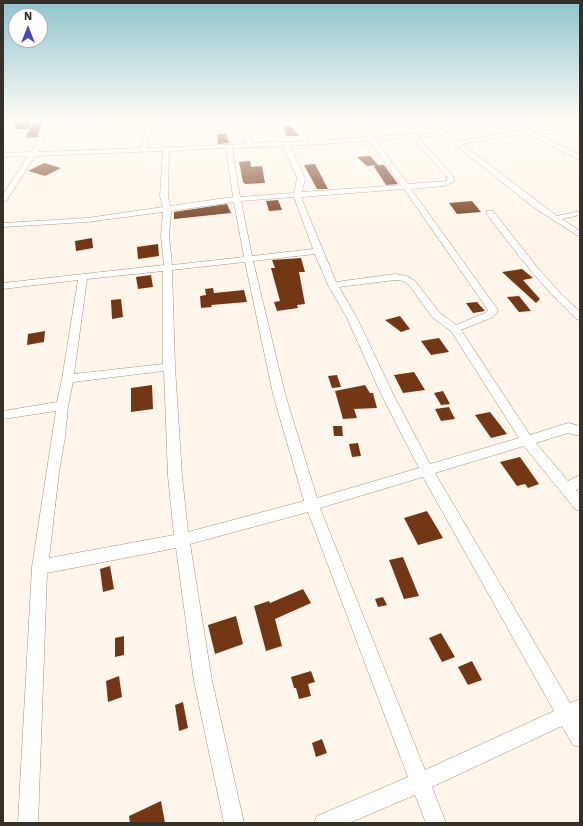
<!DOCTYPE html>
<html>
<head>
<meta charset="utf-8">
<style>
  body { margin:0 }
  #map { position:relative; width:583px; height:826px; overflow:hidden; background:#fef6eb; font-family:"Work Sans",sans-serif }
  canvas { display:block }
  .frame { position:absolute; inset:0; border:4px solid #353029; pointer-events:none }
  .north { position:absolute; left:8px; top:8px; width:40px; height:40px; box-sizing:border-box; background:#fff; border:1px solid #aeaca9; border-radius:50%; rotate:0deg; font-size:11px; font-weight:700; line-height:16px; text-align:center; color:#353029 }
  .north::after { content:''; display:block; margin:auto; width:14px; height:18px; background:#5145bc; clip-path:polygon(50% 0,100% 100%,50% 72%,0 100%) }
</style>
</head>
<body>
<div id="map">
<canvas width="583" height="826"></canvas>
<div class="frame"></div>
<div class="north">N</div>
</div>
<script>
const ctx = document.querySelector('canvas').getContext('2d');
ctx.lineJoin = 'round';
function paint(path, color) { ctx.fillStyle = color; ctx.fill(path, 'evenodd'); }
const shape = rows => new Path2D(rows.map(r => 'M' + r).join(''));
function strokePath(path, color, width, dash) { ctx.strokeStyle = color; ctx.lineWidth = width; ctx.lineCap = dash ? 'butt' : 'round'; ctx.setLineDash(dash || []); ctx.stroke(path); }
paint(shape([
  [31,119,31,128,35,121,44,120,38,132,38,137,25,138,30,129,15,129,15,121],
  [290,125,299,136,286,136,284,126],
  [217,134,226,134,229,143,218,144],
  [370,156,378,165,367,166,357,157],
  [250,161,251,167,262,166,265,183,245,184,243,182,239,162],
  [44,163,61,168,45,176,28,171],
  [315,164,328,189,317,189,304,165],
  [373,165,384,165,398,184,386,185],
  [278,200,282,210,269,211,266,201],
  [472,201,481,212,457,214,449,203],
  [227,204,231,213,174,219,174,212],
  [92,238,93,248,76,251,75,241],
  [158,244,159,256,138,259,137,247],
  [301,258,305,272,299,272,305,304,297,305,298,308,277,311,274,302,280,301,271,268,275,268,272,260],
  [522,269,533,278,523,280,540,299,536,303,502,272],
  [151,275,153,287,138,289,136,277],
  [213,288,214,293,244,290,247,302,211,305,212,307,201,308,200,296,206,295,205,289],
  [519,296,531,311,519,312,507,297],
  [121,299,123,317,112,319,111,300],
  [477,302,485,311,473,313,466,303],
  [400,316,410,329,401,332,385,320],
  [45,331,44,342,27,345,28,334],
  [439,338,449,352,431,355,421,341],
  [414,372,425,390,403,393,394,375],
  [337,375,341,387,332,388,328,376],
  [152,385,153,409,131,412,131,388],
  [365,385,370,393,373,393,377,408,354,409,357,418,343,419,335,391],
  [443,391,450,404,441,405,434,393],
  [449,407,455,419,441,421,435,409],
  [490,412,507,434,491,438,475,415],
  [333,426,342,426,343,436,334,436],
  [358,443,361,456,352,457,349,444],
  [520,457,539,484,528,488,525,484,517,486,500,462],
  [427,511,443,538,418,545,404,518],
  [403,557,419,596,404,599,389,560],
  [110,566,114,589,103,592,100,569],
  [303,589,311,603,275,619,282,646,266,651,254,606,269,601,270,603],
  [383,597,387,605,378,607,375,599],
  [236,616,243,644,215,654,208,625],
  [441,633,455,657,442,662,429,638],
  [124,636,124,655,115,657,115,638],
  [472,661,482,680,468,685,458,667],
  [311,671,315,682,308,684,311,696,299,699,296,688,294,688,291,677],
  [119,676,122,697,108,702,106,681],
  [183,702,188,728,179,731,175,705],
  [322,739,327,753,316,757,312,743],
  [161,801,165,823,130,823,129,816]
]), '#733715');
const minor = shape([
  [3,119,9,119,3,125,3,119],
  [49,119,55,119,38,152,141,148,146,126,110,129,102,126,103,119,109,119,107,124,110,125,205,119,233,119,230,121,152,126,147,148,246,144,237,119,243,119,253,143,310,141,296,119,302,119,316,141,366,137,353,119,359,119,372,137,438,132,423,119,430,119,458,141,580,120,580,124,533,132,580,155,580,160,526,133,462,144,557,216,580,211,580,215,562,219,580,231,580,237,533,207,443,135,418,137,453,176,454,182,444,186,411,189,498,310,496,314,493,317,461,330,530,435,568,423,580,426,580,436,568,433,536,443,568,481,580,475,580,488,576,490,580,495,580,511,575,509,524,446,435,473,570,703,580,699,580,718,579,718,580,747,573,745,562,726,432,787,446,823,426,823,415,795,349,823,314,823,317,816,408,777,308,512,190,544,212,681,244,823,224,823,194,681,176,548,47,573,38,823,18,823,32,567,56,411,3,419,3,411,57,402,62,379,78,280,3,289,3,283,164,265,161,236,163,212,87,222,3,227,3,223,87,218,163,207,160,196,163,151,35,156,7,200,3,202,3,194,28,156,3,157,3,153,31,152,49,119],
  [412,137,447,177,447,181,408,184,375,140,412,137],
  [369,141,401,185,302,192,305,178,290,146,369,141],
  [283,146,297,178,294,193,240,197,232,148,283,146],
  [226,148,233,197,170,206,168,196,169,151,226,148],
  [404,189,488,310,485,313,456,325,440,313,415,281,407,276,395,274,336,282,301,197,404,189],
  [294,197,313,249,252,256,241,201,294,197],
  [234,202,244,257,172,265,169,236,171,211,234,202],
  [315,254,328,285,347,318,381,394,419,468,317,498,285,394,253,261,315,254],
  [245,262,273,394,304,501,188,532,182,476,175,367,172,270,245,262],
  [163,271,163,364,74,374,87,279,163,271],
  [395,280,404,281,409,285,432,317,451,331,519,438,430,464,393,394,357,318,339,287,395,280],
  [164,371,168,476,174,535,49,558,59,472,65,437,68,406,73,382,164,371],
  [423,477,554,711,425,770,320,508,423,477],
  [487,211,493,211,537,267,561,294,580,312,580,320,576,319,555,298,531,271,487,215,487,211]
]);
strokePath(minor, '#9d9280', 1);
paint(minor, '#fff');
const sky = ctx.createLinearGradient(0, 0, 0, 235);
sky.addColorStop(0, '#8fc4cc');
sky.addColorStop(0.51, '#fffbf6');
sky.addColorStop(1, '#fffbf600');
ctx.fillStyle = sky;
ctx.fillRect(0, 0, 583, 235);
</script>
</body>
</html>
